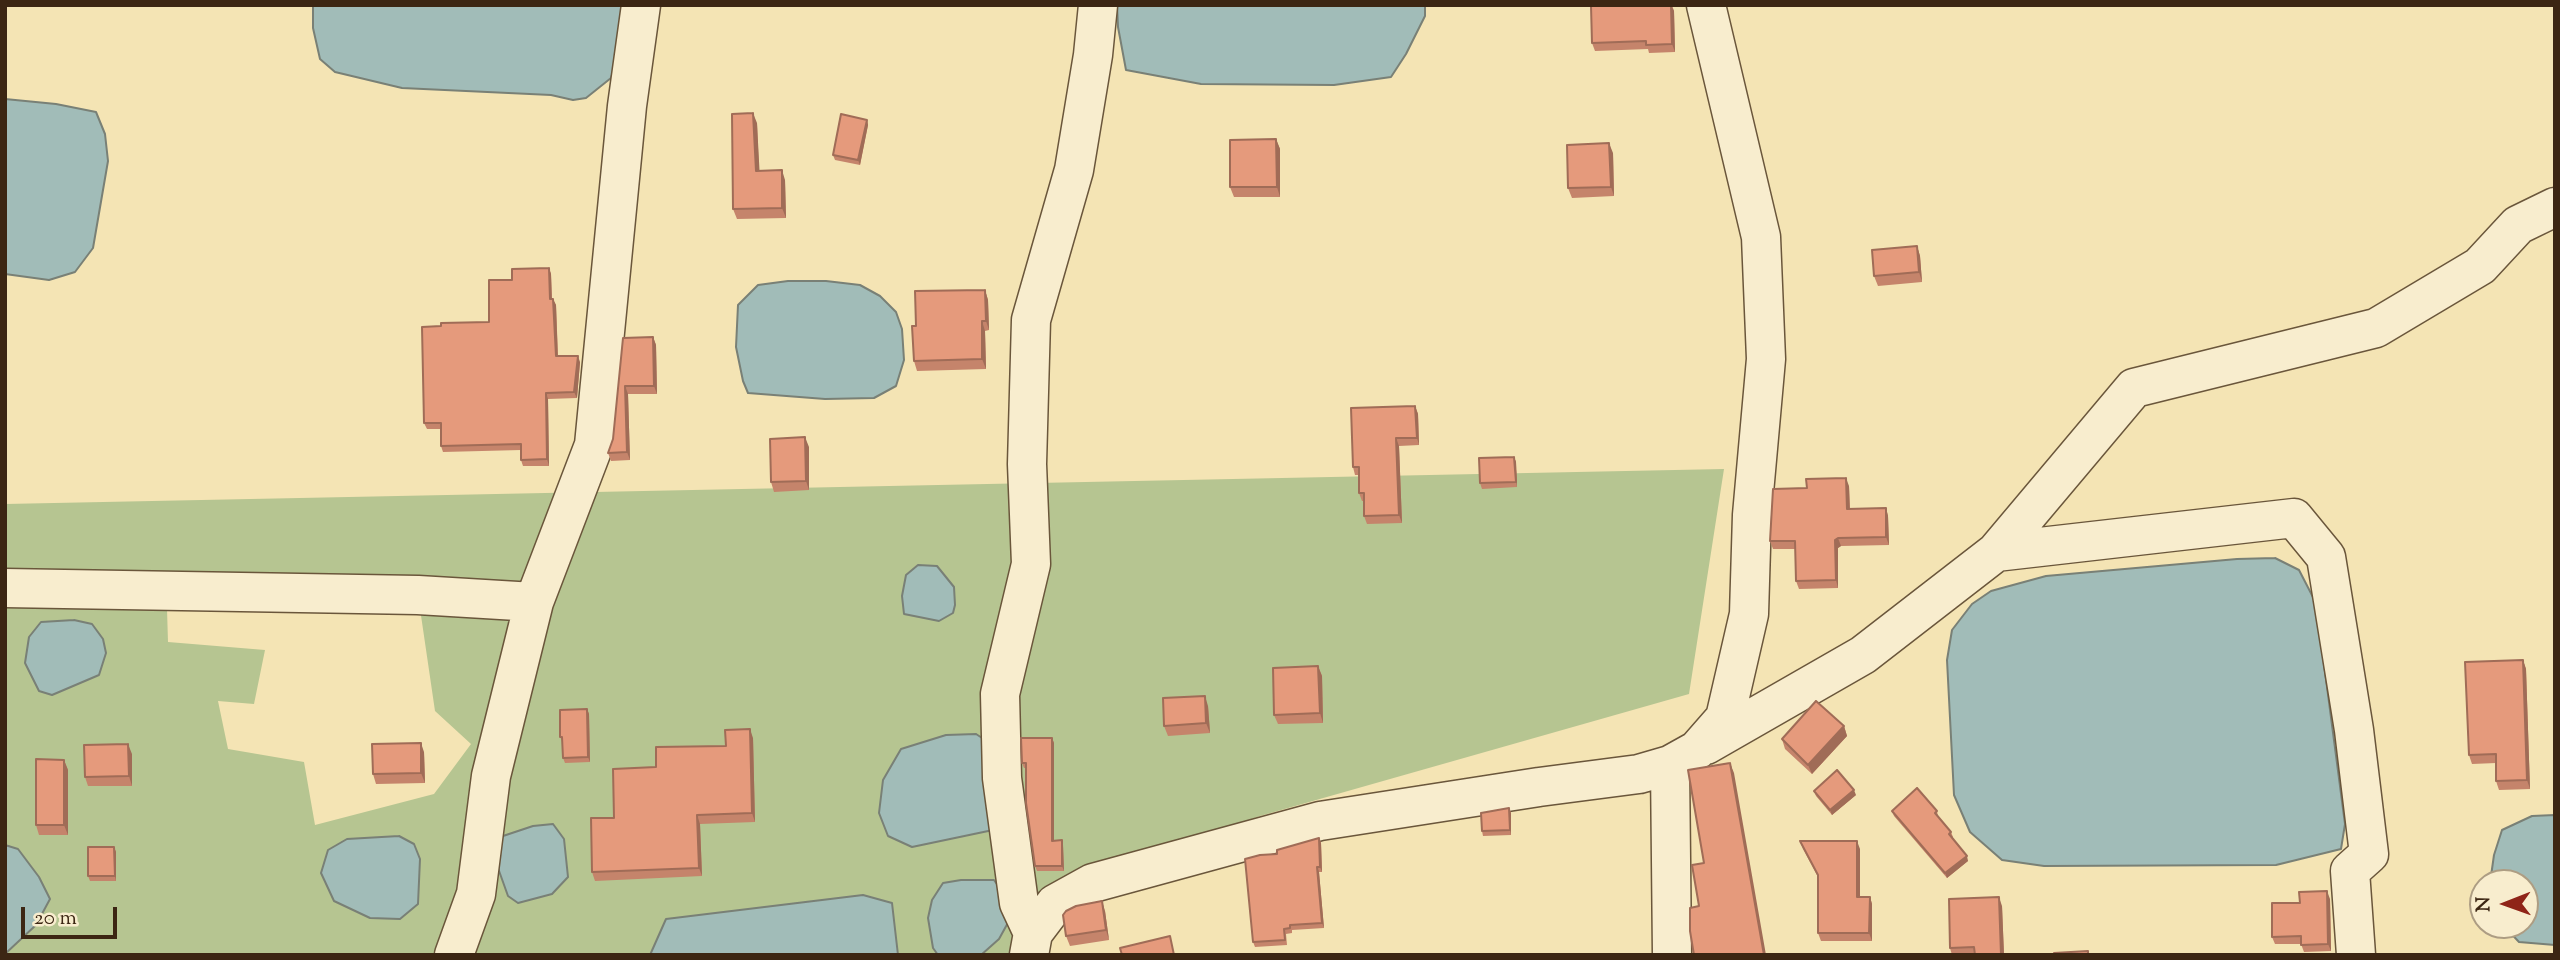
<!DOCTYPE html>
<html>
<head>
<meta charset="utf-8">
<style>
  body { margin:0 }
  #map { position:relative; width:2560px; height:960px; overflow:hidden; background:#f4e4b4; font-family:"Sorts Mill Goudy",serif }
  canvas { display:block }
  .frame { position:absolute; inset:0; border:7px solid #3c2613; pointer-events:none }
  .north { position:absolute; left:2469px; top:869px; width:70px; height:70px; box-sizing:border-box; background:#f8edce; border:2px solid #ad9d83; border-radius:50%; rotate:269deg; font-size:19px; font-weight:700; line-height:28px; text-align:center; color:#3c2613 }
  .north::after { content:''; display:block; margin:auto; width:24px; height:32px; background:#8f2418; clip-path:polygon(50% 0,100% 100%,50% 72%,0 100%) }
  .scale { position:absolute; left:21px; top:907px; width:96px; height:32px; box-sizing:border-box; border:4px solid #3c2613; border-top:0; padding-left:9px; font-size:21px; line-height:24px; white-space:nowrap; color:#3c2613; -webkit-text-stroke:5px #f8edce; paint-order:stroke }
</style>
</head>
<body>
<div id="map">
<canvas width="2560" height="960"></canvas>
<div class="frame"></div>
<div class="north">N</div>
<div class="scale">20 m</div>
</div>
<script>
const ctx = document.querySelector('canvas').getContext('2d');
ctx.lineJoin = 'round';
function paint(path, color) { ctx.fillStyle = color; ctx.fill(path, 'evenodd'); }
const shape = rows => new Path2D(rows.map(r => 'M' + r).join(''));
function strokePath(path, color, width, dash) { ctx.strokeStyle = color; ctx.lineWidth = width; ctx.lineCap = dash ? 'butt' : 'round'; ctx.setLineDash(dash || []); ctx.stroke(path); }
paint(shape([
  [1724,469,1689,694,1260,816,1052,889,1013,955,5,955,5,604,167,609,168,642,265,650,254,704,218,701,228,749,304,762,315,825,434,794,471,744,435,711,418,595,5,573,5,504]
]), '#b6c591');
const water = shape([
  [313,5,631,5,628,27,611,78,586,98,573,100,551,95,402,88,335,72,320,59,313,28,313,5],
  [1117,5,1425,5,1425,16,1406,54,1391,77,1334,85,1201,84,1126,70,1118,27,1117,5],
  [5,99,56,104,96,112,105,134,108,161,93,248,75,272,49,280,5,274,5,99],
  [788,281,826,281,860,285,880,296,896,312,902,329,904,360,896,386,874,398,825,399,748,393,743,381,736,347,738,305,758,285,788,281],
  [2275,558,2299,570,2316,603,2345,824,2341,849,2276,865,2044,866,2002,860,1970,832,1954,795,1947,660,1952,630,1972,604,1991,591,2046,576,2237,559,2275,558],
  [918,565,937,566,954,587,955,605,953,613,939,621,904,614,902,596,906,575,918,565],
  [74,620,92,624,103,639,106,653,99,675,52,695,39,691,25,663,29,637,41,622,74,620],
  [976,734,996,747,993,830,912,847,888,836,879,813,883,780,901,749,946,735,976,734],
  [2555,815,2555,945,2519,942,2503,925,2525,925,2525,883,2490,883,2494,855,2502,830,2532,816,2555,815],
  [553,824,564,839,568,877,552,894,518,903,508,896,493,854,495,844,503,836,533,826,553,824],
  [399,836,414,844,420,859,418,904,400,919,370,918,334,901,321,873,328,850,347,839,399,836],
  [5,845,18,849,39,877,50,899,36,925,5,954,5,845],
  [961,880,994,880,1015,910,999,939,981,955,938,955,933,948,928,918,932,900,943,883,961,880],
  [863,895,892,903,898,955,650,955,666,919,863,895]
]);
paint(water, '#a1bcb8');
strokePath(water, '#798076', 2);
const minor = shape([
  [1996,552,2294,518,2326,557,2354,730,2369,854,2350,871,2356,955],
  [5,588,418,595,534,602],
  [1706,745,1863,655,1996,552,2134,388,2376,328,2480,266,2518,225,2555,207],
  [1670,765,1672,955],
  [1033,933,1019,903,1002,778,1000,694,1031,564,1027,464,1031,320,1074,170,1093,55,1098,5],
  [454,955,476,894,491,776,534,602,594,445,627,106,641,5],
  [1029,955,1033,933,1055,904,1093,883,1320,821,1539,787,1639,774,1670,765,1697,750,1725,718,1749,614,1752,515,1766,359,1761,237,1706,5]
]);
strokePath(minor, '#6a563b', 41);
strokePath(minor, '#f8edce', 38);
paint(shape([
  [1612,5,1672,5,1674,11,1675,52,1649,53,1648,49,1595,51,1592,43],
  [867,120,868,125,860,165,835,160,833,155],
  [757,123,759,171,785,180,786,218,737,219,733,209],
  [1276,139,1280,149,1280,197,1234,197,1230,187],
  [1613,153,1614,196,1572,198,1568,188],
  [1917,246,1920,256,1922,282,1878,286,1874,276],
  [549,268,551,274,552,299,553,299,556,305,558,356,580,362,577,398,548,399,549,466,523,466,521,460,521,450,443,452,441,446,441,429,427,429,424,423,441,326,489,322,512,280],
  [985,290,988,300,989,330,985,331,986,369,917,371,914,361,916,326],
  [653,337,656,345,657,394,628,394,630,460,611,461,608,453,613,439,623,338],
  [1415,406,1418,414,1419,445,1399,446,1402,523,1367,524,1364,516,1364,501,1362,501,1359,493,1359,475,1355,475,1353,467],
  [809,447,809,490,774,492,771,482],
  [1514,457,1516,462,1517,487,1482,489,1480,483],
  [1849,486,1850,509,1886,508,1888,516,1889,545,1841,546,1838,548,1838,588,1799,589,1796,581,1795,549,1773,549,1770,541],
  [2523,660,2526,669,2530,789,2499,790,2496,781,2496,763,2472,764,2469,755],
  [1318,666,1322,676,1323,723,1278,724,1274,715],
  [1208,706,1210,733,1168,736,1164,726],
  [587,709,589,714,590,762,565,763,563,758,563,742,560,737],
  [1844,726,1847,736,1812,774,1785,749,1782,739],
  [753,738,755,822,700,824,702,876,595,881,592,872,614,818,726,746],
  [1052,738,1054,743,1054,841,1063,845,1064,871,1037,871,1035,866,1026,768,1024,768,1022,763],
  [424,752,425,783,376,784,373,774],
  [132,754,132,786,88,786,85,777],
  [64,760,68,770,68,835,39,835,36,825],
  [1814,791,1856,795,1832,815,1816,796],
  [1509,808,1511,813,1511,835,1483,836,1482,831],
  [1892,811,1937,811,1938,817,1951,832,1953,837,1952,837,1968,861,1947,878,1894,816],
  [1319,838,1321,843,1322,872,1319,872,1324,928,1292,930,1292,933,1286,934,1287,945,1255,947,1253,942,1277,854],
  [1800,841,1860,849,1860,897,1870,897,1872,904,1872,941,1821,941,1818,933,1818,877,1803,849],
  [114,847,116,852,116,881,90,881,88,876],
  [2330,899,2331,951,2304,952,2301,944,2275,944,2272,937,2300,903],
  [2002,906,2004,955,1952,955,1950,948],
  [1105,911,1109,940,1070,946,1066,936]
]), '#c5846b');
paint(shape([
  [1671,5,1674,11,1675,52,1672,44],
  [753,113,757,123,760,180,756,171],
  [867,120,868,125,860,165,858,160],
  [1276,139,1280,149,1280,197,1277,187],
  [1609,143,1613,153,1614,196,1611,187],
  [782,170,785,180,786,218,782,208],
  [1917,246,1920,256,1922,282,1919,272],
  [549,268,551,274,552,305,550,299],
  [985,290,988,300,989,330,986,321],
  [553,299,556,305,558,362,556,356],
  [982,321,985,331,986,369,982,359],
  [653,337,656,345,657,394,654,386],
  [578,356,580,362,577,398,574,392],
  [625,386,628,394,630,460,627,452],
  [546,393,548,399,549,466,547,459],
  [1415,406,1418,414,1419,445,1417,438],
  [805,437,809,447,809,490,806,481],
  [1396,438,1399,446,1402,523,1399,515],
  [1514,457,1516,462,1517,487,1516,482],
  [1846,478,1849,486,1850,516,1847,509],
  [1886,508,1888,516,1889,545,1886,537],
  [1838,538,1841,546,1838,548,1838,588,1836,580,1835,540],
  [2523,660,2526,669,2530,789,2527,780],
  [1318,666,1322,676,1323,723,1320,713],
  [1205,696,1208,706,1210,733,1206,723],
  [587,709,589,714,590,762,588,757],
  [1844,726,1847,736,1812,774,1808,765],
  [750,729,753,738,755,822,752,813],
  [1052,738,1054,743,1054,846,1052,841],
  [421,743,424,752,425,783,421,773],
  [128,744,132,754,132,786,129,776],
  [64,760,68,770,68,835,64,825],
  [1730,763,1734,773,1766,955,1764,955],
  [1854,790,1856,795,1832,815,1830,810],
  [1509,808,1511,813,1511,835,1510,830],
  [697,815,700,824,702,876,699,868],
  [1319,838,1321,843,1322,872,1320,867],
  [1062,840,1063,845,1064,871,1062,866],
  [1857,841,1860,849,1860,904,1857,897],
  [114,847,116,852,116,881,115,876],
  [1967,856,1968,861,1947,878,1945,873],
  [1317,867,1319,872,1324,928,1322,923],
  [2327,891,2330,899,2331,951,2328,944],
  [1870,897,1872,904,1872,941,1869,933],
  [1999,897,2002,906,2004,955,2001,955],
  [1102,901,1105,911,1109,940,1106,930]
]), '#a06c57');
const building = shape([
  [1612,5,1671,5,1672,44,1646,45,1646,41,1592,43,1591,6,1612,5],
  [753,113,756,171,782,170,782,208,733,209,732,114,753,113],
  [841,114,867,120,858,160,833,155,841,114],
  [1276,139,1277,187,1230,187,1230,140,1276,139],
  [1609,143,1611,187,1568,188,1567,145,1609,143],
  [1917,246,1919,272,1874,276,1872,250,1917,246],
  [549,268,550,299,553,299,556,356,578,356,574,392,546,393,547,459,521,460,521,444,441,446,441,423,424,423,422,327,441,326,441,323,489,322,489,280,512,280,512,269,549,268],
  [985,290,986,321,982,321,982,359,914,361,912,326,916,326,915,291,985,290],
  [653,337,654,386,625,386,627,452,608,453,613,439,623,338,653,337],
  [1415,406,1417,438,1396,438,1399,515,1364,516,1364,493,1359,493,1359,467,1353,467,1351,408,1415,406],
  [805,437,806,481,771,482,770,439,805,437],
  [1514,457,1516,482,1480,483,1479,458,1514,457],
  [1846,478,1847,509,1886,508,1886,537,1838,538,1835,540,1836,580,1796,581,1795,541,1770,541,1773,489,1807,488,1806,479,1846,478],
  [2523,660,2527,780,2496,781,2496,754,2469,755,2465,662,2523,660],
  [1318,666,1320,713,1274,715,1273,668,1318,666],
  [1205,696,1206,723,1164,726,1163,698,1205,696],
  [1816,701,1844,726,1808,765,1782,739,1816,701],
  [587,709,588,757,563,758,562,737,560,737,560,710,587,709],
  [750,729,752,813,697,815,699,868,592,872,591,818,614,818,613,769,656,767,656,747,726,746,725,730,750,729],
  [1021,738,1052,738,1052,841,1062,840,1062,866,1035,866,1026,803,1026,763,1022,763,1021,738],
  [421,743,421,773,373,774,372,744,421,743],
  [128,744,129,776,85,777,84,745,128,744],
  [36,759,64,760,64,825,36,825,36,759],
  [1730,763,1764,955,1694,955,1690,931,1690,908,1699,906,1692,865,1704,863,1688,770,1730,763],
  [1837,770,1854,790,1830,810,1814,791,1837,770],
  [1917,788,1937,811,1935,813,1951,832,1949,834,1967,856,1945,873,1892,811,1917,788],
  [1509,808,1510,830,1482,831,1481,813,1509,808],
  [1319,838,1320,867,1317,867,1322,923,1290,925,1290,928,1284,929,1285,940,1253,942,1245,859,1260,855,1277,854,1277,850,1319,838],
  [1800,841,1857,841,1857,897,1870,897,1869,933,1818,933,1818,875,1800,841],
  [88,847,114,847,115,876,88,876,88,847],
  [2327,891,2328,944,2301,945,2301,936,2272,937,2272,903,2300,903,2299,892,2327,891],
  [1999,897,2001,955,1975,955,1974,947,1950,948,1949,899,1999,897],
  [1102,901,1106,930,1066,936,1063,915,1066,911,1076,906,1102,901],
  [1170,936,1174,955,1122,955,1120,948,1170,936],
  [2088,951,2088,955,2054,955,2054,953,2088,951]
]);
paint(building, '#e59a7c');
strokePath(building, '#a06c57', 2);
</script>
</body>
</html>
